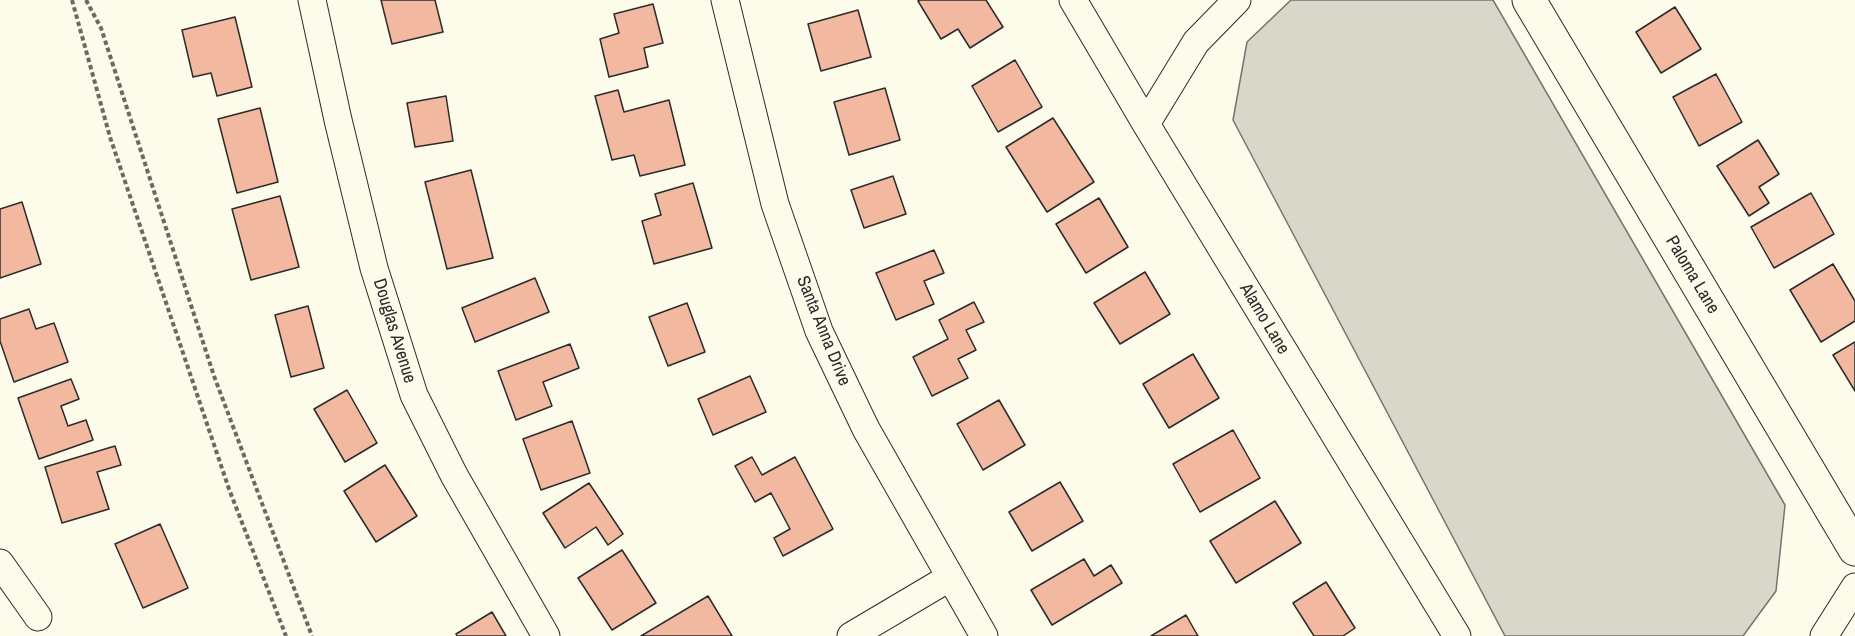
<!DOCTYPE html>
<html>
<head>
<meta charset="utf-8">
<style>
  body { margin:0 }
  canvas { display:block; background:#fdfbea }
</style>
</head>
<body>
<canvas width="1855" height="636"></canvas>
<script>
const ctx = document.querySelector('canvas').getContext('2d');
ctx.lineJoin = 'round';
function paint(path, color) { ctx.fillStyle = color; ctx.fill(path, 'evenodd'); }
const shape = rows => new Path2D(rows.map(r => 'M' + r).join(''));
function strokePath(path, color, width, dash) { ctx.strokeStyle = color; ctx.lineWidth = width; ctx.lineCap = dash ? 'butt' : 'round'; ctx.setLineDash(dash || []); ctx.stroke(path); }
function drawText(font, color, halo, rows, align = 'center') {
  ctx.font = font + ' "Archivo Narrow",sans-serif'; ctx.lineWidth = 4.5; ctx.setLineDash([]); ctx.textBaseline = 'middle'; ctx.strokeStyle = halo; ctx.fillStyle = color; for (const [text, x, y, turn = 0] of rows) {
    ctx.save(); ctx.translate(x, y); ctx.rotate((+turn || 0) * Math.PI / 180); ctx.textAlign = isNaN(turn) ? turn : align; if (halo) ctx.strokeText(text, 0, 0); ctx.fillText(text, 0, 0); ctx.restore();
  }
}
const water = shape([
  [1291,0,1493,0,1785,505,1776,591,1743,636,1505,636,1233,120,1247,42,1291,0]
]);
paint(water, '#d8d7c9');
strokePath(water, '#74746e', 1.5);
const building = shape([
  [381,0,435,0,443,32,392,44,381,0],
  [920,0,986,0,1003,27,970,48,958,29,941,39,918,1,920,0],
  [653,4,663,43,644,48,648,67,609,77,600,39,619,33,614,14,653,4],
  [1675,7,1701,49,1661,73,1636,32,1675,7],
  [858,10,871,57,821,71,808,24,858,10],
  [235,17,252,87,217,96,211,73,193,77,182,30,235,17],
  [1015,60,1042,107,998,132,972,86,1015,60],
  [1716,74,1742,122,1699,146,1673,97,1716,74],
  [885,88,900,140,849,155,834,102,885,88],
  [618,90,624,112,669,100,685,165,640,176,634,155,612,160,595,96,618,90],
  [446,96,453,141,415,147,407,103,446,96],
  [260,108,278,182,237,193,218,119,260,108],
  [1053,118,1094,182,1047,212,1006,147,1053,118],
  [1758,140,1779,174,1759,187,1769,203,1749,216,1717,166,1758,140],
  [471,170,493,258,447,269,425,182,471,170],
  [893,176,906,214,864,228,851,190,893,176],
  [693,183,712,248,654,264,642,221,661,215,655,194,693,183],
  [1811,193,1834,234,1774,268,1751,227,1811,193],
  [280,196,299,267,251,280,232,209,280,196],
  [1099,198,1128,247,1086,273,1056,224,1099,198],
  [22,202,41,264,0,278,0,209,22,202],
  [934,250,944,273,924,281,934,304,896,320,876,273,934,250],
  [1833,264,1855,301,1855,321,1821,342,1790,290,1833,264],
  [1145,272,1170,314,1120,344,1094,303,1145,272],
  [535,278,549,312,475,342,462,308,535,278],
  [974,302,984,322,966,330,976,350,958,359,968,378,932,396,913,357,948,339,939,320,974,302],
  [687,303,705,352,668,366,649,317,687,303],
  [308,306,324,368,291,377,275,315,308,306],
  [29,309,36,329,54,323,68,362,14,382,0,341,0,319,29,309],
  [1855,342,1855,391,1833,355,1855,342],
  [570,344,579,368,543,382,552,406,516,420,498,371,570,344],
  [1193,354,1219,398,1169,428,1143,384,1193,354],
  [750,376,766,412,713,435,698,399,750,376],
  [71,379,79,399,61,406,68,426,86,420,93,440,39,459,18,398,71,379],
  [347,390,377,443,345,462,314,409,347,390],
  [999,400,1025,445,983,470,957,424,999,400],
  [572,421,590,473,541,490,523,439,572,421],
  [1233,430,1260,478,1200,512,1173,464,1233,430],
  [115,446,121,465,97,472,109,509,62,523,45,467,115,446],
  [752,457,762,475,795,457,833,529,783,556,774,538,790,529,771,493,755,502,735,466,752,457],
  [385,465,417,516,376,542,344,491,385,465],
  [1060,482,1083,521,1032,551,1009,512,1060,482],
  [589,483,623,534,608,545,596,527,565,548,543,513,589,483],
  [1275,501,1301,543,1236,583,1210,541,1275,501],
  [160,524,188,588,143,608,115,544,160,524],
  [622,550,656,603,612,630,578,578,622,550],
  [1084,559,1094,576,1111,565,1122,583,1052,625,1031,590,1084,559],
  [1326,582,1355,628,1343,636,1314,636,1293,603,1326,582],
  [708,596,732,636,641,636,708,596],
  [492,612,506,636,457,636,456,634,492,612],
  [1186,615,1198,636,1151,636,1186,615]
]);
paint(building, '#f2b8a0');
strokePath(building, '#2b2b2b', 1.5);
const street = shape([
  [312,0,338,120,374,268,414,395,454,475,546,636],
  [725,0,775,204,819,331,866,429,984,636],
  [1073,0,1146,124,1457,636],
  [1146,124,1196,42,1237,0],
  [0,563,38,617],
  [851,636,949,578],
  [1824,636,1855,587]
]);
const secondary = shape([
  [1529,0,1855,549]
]);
strokePath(street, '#2b2b2b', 29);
strokePath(secondary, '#2b2b2b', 35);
strokePath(shape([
  [72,0,110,137,229,489,286,636],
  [86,0,101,28,214,376,312,636]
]), '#6a6964', 4, [4.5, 3]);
strokePath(street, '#fdfbea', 27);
strokePath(secondary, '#fdfbea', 33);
drawText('18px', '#2b2b2b', '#fdfbea', [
  ["Paloma Lane",1692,275,59],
  ["Alamo Lane",1264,319,59],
  ["Douglas Avenue",394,331,73],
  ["Santa Anna Drive",823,331,68]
]);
</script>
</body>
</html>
